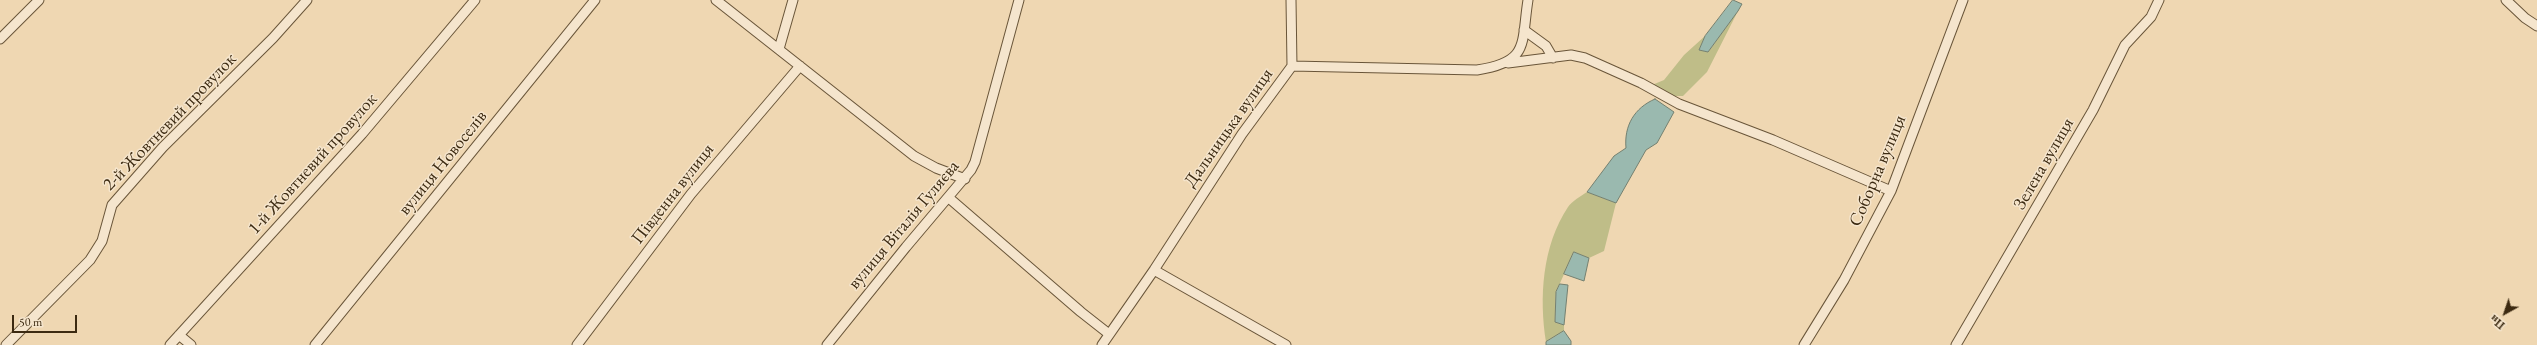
<!DOCTYPE html>
<meta charset="utf-8">
<style>
body{margin:0}
#map{position:relative;width:2537px;height:345px;overflow:hidden;background:#efd7b2;font-family:"EB Garamond",serif}
canvas{display:block}
.north{position:absolute;left:2485px;top:293px;width:40px;height:40px;-webkit-text-stroke:3px #f5e5cd;paint-order:stroke;rotate:220deg;font-size:11px;font-weight:700;line-height:16px;text-align:center;color:#3c2a11}
.north::after{content:'';display:block;margin:auto;width:14px;height:18px;background:#3c2a11;clip-path:polygon(50% 0,100% 100%,50% 72%,0 100%)}
.scale{position:absolute;left:12px;top:315px;width:65px;height:18px;box-sizing:border-box;border:2px solid #3c2a11;border-top:0;padding-left:5px;font-size:12px;line-height:14px;white-space:nowrap;color:#3c2a11;-webkit-text-stroke:3px #f5e5cd;paint-order:stroke}
</style>
<div id="map">
<canvas width="2537" height="345"></canvas>
<div class="north">Пн</div>
<div class="scale">50 m</div>
</div>
<script>
const context = document.querySelector('canvas').getContext('2d');
context.lineJoin = 'round';
function fill(path, color) { context.fillStyle = color; context.fill(path, 'evenodd'); }
function strokePath(path, color, width, dash) { context.strokeStyle = color; context.lineWidth = width; context.lineCap = dash ? 'butt' : 'round'; context.setLineDash(dash || []); context.stroke(path); }
function drawText(font, color, halo, rows, align = 'center') {
  context.font = font + ' "EB Garamond",serif'; context.lineWidth = 3; context.setLineDash([]); context.textBaseline = 'middle'; context.strokeStyle = halo; context.fillStyle = color; for (const [text, x, y, turn = 0] of rows) {
    context.save(); context.translate(x, y); context.rotate((+turn || 0) * Math.PI / 180); context.textAlign = isNaN(turn) ? turn : align; if (halo) context.strokeText(text, 0, 0); context.fillText(text, 0, 0); context.restore();
  }
}
fill(new Path2D(`
 M1738,11L1707,72L1683,96H1673L1652,85L1664,80L1684,55L1705,36L1699,50L1708,52Z
 M1587,192L1616,203L1604,251L1589,258L1574,252L1556,292L1555,322L1564,325V331L1546,342C1539,298 1542,246 1568,207C1572,201 1581,196 1587,192Z`), '#bfbd88');
const water = new Path2D(`
 M1733,0L1742,4L1738,11L1708,52L1699,50L1705,36Z
 M1655,99L1674,112L1657,143L1646,150L1616,203L1587,192L1614,156L1626,148C1624,126 1634,108 1655,99Z
 M1574,252L1589,258L1584,281L1564,274Z
 M1560,284L1568,285L1564,325L1555,322L1556,292Z
 M1564,331L1571,341V345H1546V342Z`);
fill(water, '#9ab9af');
strokePath(water, '#748070', 1);
const minor = new Path2D(`
 M716,0L914,156L936,168L965,179
 M1291,0L1292,66
 M2506,0L2525,18L2537,26
 M1524,30L1546,46L1553,58
 M0,39L39,0
 M779,49L793,0
 M1508,63L1571,55L1585,58L1641,83L1679,104L1773,140L1891,191
 M949,198L1081,312L1109,334
 M1154,270L1286,345
 M179,335L191,345
 M6,345L90,260L102,241L112,205L163,147L273,38L307,0
 M170,345L362,134L475,0
 M315,345L595,0
 M577,345L691,194L800,66
 M827,345L906,247L971,170L975,162L1019,0
 M1102,345L1154,270L1242,134L1292,66L1477,70C1530,62 1521,44 1528,0
 M1804,345L1844,280L1891,191L1963,0
 M1956,345L2093,110L2125,45L2151,17L2159,0`);
strokePath(minor, '#695539', 11);
strokePath(minor, '#f5e5cd', 9);
drawText('18px', '#3c2a11', '#f5e5cd', [
 ["2-й Жовтневий провулок",170,122,-46],
 ["Дальницька вулиця",1229,128,-55],
 ["вулиця Новоселів",443,163,-51],
 ["1-й Жовтневий провулок",313,164,-48],
 ["Зелена вулиця",2044,164,-60],
 ["Соборна вулиця",1878,171,-67],
 ["Південна вулиця",673,194,-52],
 ["вулиця Віталія Гуляєва",904,225,-50]
]);
</script>
